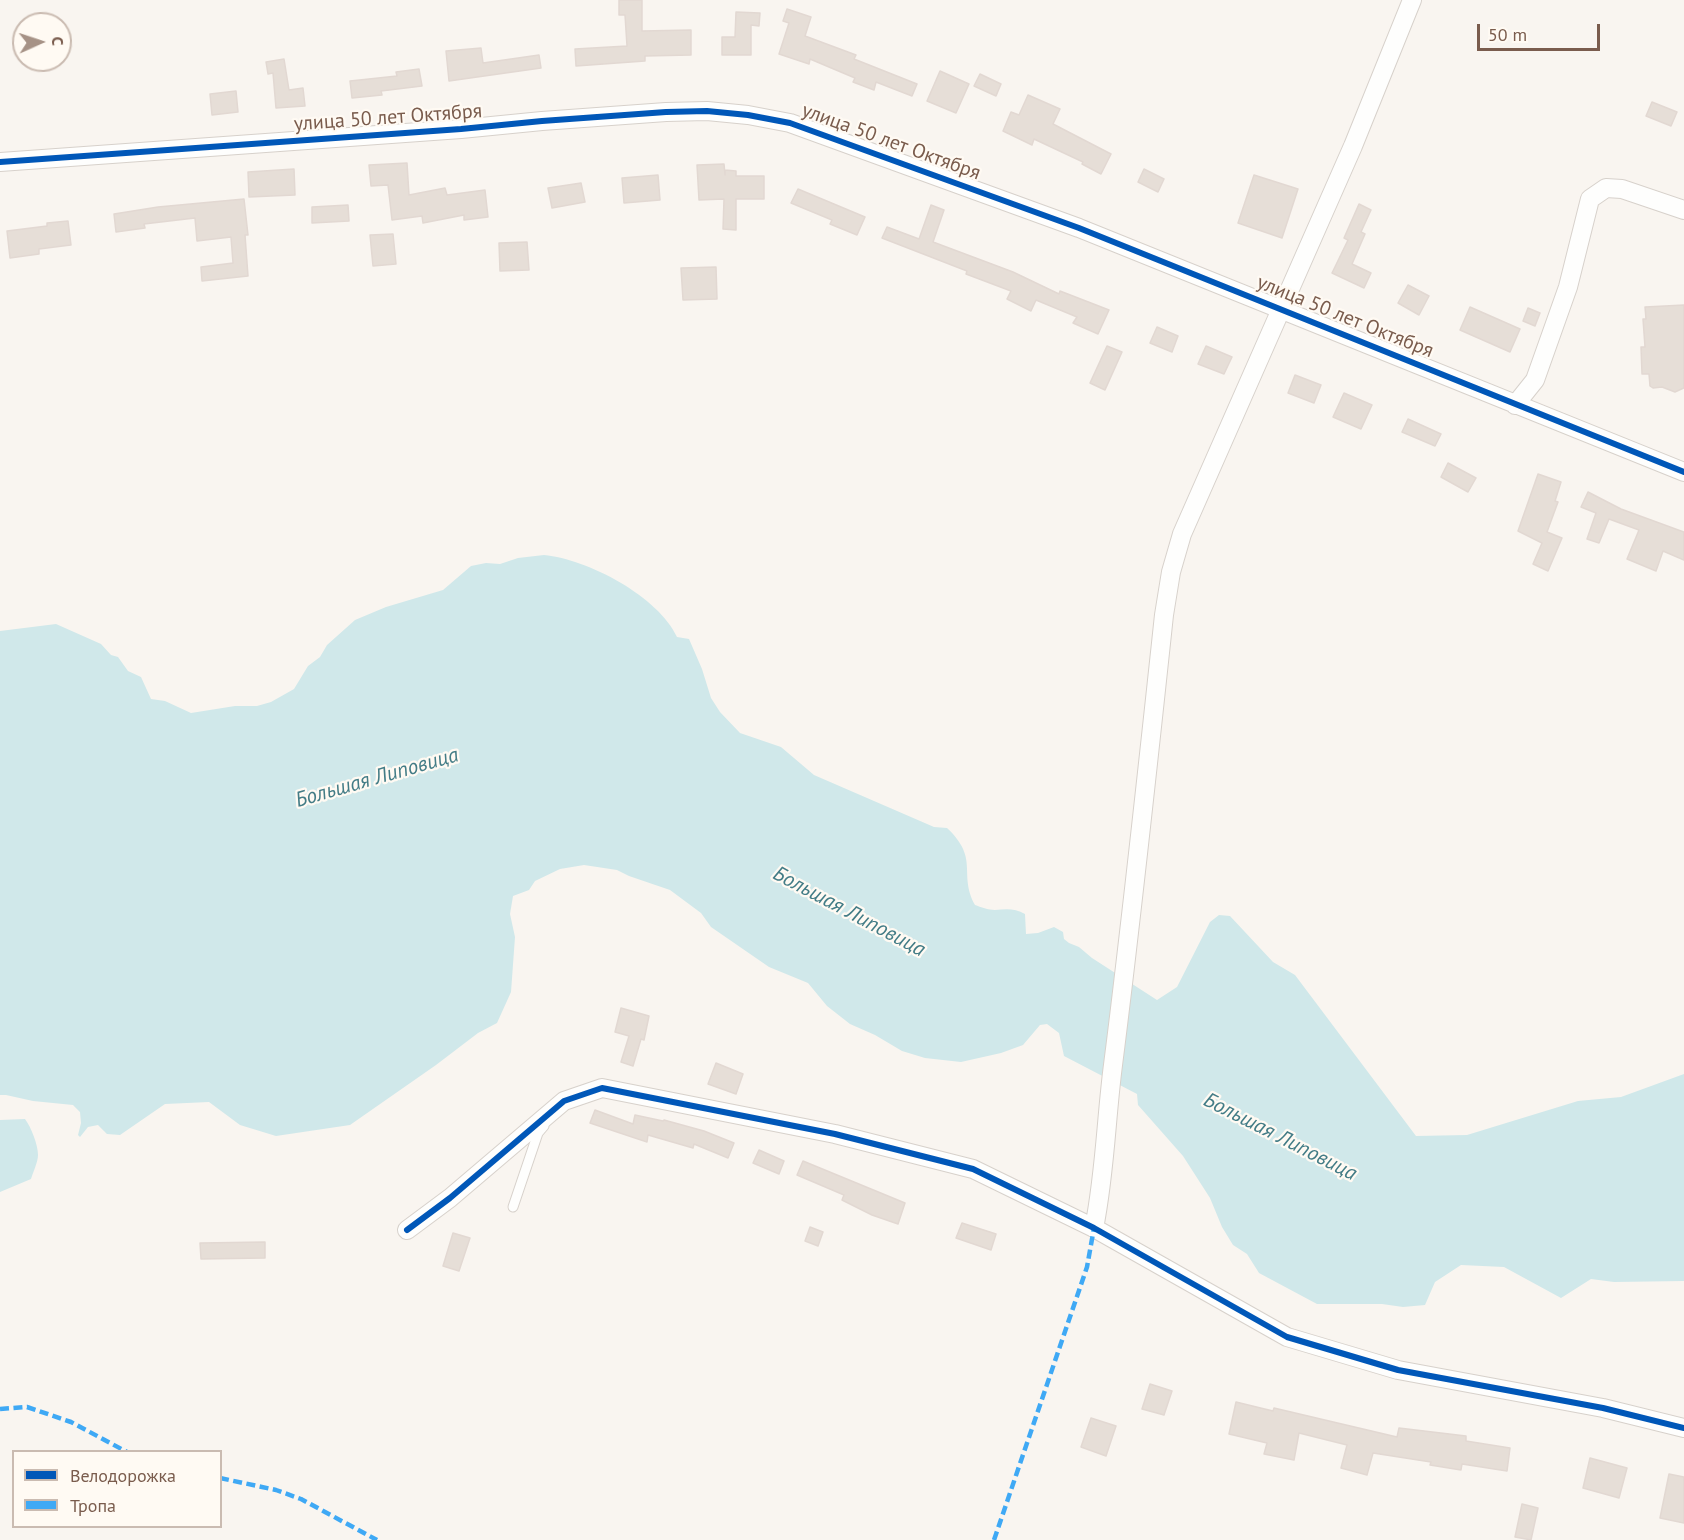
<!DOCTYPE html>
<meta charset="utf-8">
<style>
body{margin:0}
#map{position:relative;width:1684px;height:1540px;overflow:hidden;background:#f9f5f0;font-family:"PT Sans",sans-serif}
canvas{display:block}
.legend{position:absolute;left:12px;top:1450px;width:210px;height:78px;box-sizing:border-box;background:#fffaf3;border:2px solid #cabbb1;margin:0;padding:8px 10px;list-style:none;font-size:18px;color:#7a5c4d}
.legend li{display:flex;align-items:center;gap:12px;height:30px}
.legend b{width:30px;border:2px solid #cabbb1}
.north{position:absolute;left:12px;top:12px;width:60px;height:60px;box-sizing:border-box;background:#fffaf3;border:2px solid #cabbb1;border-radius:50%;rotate:87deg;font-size:16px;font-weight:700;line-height:24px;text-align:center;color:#7a5c4d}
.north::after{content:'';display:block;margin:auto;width:21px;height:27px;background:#a69286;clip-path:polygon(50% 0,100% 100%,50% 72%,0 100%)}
.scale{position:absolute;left:1477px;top:24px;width:123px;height:27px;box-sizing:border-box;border:3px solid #7a5c4d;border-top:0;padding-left:8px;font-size:18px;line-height:21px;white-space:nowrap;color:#7a5c4d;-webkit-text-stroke:4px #fffaf3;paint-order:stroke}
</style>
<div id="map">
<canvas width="1684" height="1540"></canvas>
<ul class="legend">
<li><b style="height:8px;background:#0057b8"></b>Велодорожка</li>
<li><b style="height:8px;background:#3fa9f5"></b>Тропа</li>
</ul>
<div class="north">С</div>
<div class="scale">50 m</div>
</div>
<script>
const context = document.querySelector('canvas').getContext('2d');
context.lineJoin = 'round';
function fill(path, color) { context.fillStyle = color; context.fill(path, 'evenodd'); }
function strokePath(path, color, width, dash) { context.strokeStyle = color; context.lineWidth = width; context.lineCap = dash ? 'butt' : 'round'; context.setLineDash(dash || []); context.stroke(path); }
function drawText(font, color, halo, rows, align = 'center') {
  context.font = font + ' "PT Sans",sans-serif'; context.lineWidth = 4.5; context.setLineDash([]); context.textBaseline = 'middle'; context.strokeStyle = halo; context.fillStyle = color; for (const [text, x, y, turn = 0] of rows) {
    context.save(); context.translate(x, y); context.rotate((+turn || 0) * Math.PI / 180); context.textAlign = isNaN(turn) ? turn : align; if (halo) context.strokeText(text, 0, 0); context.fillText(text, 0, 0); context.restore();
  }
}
fill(new Path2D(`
 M544,555C588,559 659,597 677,637L689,639L702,669L711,698L720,712L740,733L781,747L814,775L934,827L947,828C980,859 958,873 975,905C981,907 988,910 995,910C1006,909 1015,908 1025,914L1026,934L1038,933L1054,927L1063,932L1064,939L1069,943L1079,947L1092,958L1157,1000L1177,987L1210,922L1219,915L1230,916L1273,962L1295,975L1416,1136L1467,1135L1578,1101L1621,1097L1684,1074V1281L1614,1282L1591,1279L1561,1298L1504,1267L1461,1265L1435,1282L1425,1305L1403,1307L1382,1304H1317L1259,1273L1247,1254L1233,1245L1222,1227L1210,1198L1183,1156L1138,1105L1137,1094L1064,1056L1059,1033L1047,1024L1040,1025L1023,1045L1001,1053L961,1062L925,1058L902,1051L875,1035L850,1024L827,1006L808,983L769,967L711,927L701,913L670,890L629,876L617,870L584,865L560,869L535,881L529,890L513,896L510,914L515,937L511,992L497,1023L478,1033L436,1065L350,1125L276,1136L240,1125L209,1102L165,1104L120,1135L107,1134L98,1125L88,1127L80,1137L78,1135L81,1123L80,1112L73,1105L33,1101L6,1095H0V631L56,624L101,644L111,655L118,657L128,671L141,677L151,699L165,701L191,713L235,706H257L271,702L294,689L308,666L320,657L327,645L355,620L386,607L443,590L471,566L486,563L500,564L518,558Z
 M25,1119C31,1127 38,1145 38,1155C38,1162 33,1172 31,1179L0,1192V1120Z`), '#d0e8ea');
const building = new Path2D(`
 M619,0H642V31L691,30V55L645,56V61L576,66L575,49L627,46L625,15H619Z
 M787,9L811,17L805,36L856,55L854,59L917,84L912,96L876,82L874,90L853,82L855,78L810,59L809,64L779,54L789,23L783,21Z
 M736,12L760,13L759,26L751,25V55H722V37H735Z
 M481,48L483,63L539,55L541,68L449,81L446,51Z
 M284,59L289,90L303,88L305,106L276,108L273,73L268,74L266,62Z
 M419,69L422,86L381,91L382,95L352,98L350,81L397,76L396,72Z
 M940,71L969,84L956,113L927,101Z
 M980,74L1001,84L996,96L974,86Z
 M236,91L238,112L212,115L210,94Z
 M1028,95L1060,109L1053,124L1111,154L1101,174L1082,164L1083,162L1034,139L1032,145L1003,131L1011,112L1019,115Z
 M1652,102L1677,112L1671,126L1646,116Z
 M407,163L409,195L445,188L447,195L485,190L488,217L464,220V215L423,223L422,216L392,220L388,185L371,186L369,165Z
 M724,164L725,175V170L736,171V176H764V199H736V230L723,229L724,199L699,200L697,165Z
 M294,169L295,195L249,197L248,172Z
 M1144,169L1164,179L1158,192L1138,182Z
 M658,175L660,200L624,203L622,178Z
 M1254,175L1298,189L1282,238L1238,223Z
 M581,183L585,202L552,208L548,188Z
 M798,189L865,217L857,235L830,224L832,220L791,203Z
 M244,199L248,235H245L248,276L202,281L201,267L233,263L231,237L197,241L195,218L144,224L145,228L116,232L114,214L158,207Z
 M1359,204L1371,210L1361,232L1365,234L1352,264L1371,273L1364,288L1332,273L1348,240L1344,238Z
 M348,205L349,221L312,223V207Z
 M931,205L944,210L933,242L1013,272L1059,294L1060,291L1109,310L1098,334L1073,323L1077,317L1036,300L1031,311L1007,299L1011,291L966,274L967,271L882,238L887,227L919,239Z
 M68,221L71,245L39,249V254L10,258L7,231L47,226V223Z
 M393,234L396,264L373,266L370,235Z
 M527,242L529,270L500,271L499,243Z
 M716,267L717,299L683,300L681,268Z
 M1408,285L1429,296L1419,315L1398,303Z
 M1684,305V388L1675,392L1662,387L1653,388L1650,386L1649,374H1642L1641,347H1645L1643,319H1646L1645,307Z
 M1470,307L1520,329L1510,352L1460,330Z
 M1528,308L1540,313L1535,326L1523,321Z
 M1157,327L1178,336L1172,352L1150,343Z
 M1107,346L1122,352L1105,390L1090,383Z
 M1206,346L1232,357L1224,374L1198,364Z
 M1295,375L1321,385L1314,403L1288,393Z
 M1344,393L1372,405L1361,429L1333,417Z
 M1408,419L1441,434L1435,446L1402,432Z
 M1448,463L1476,478L1468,492L1441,477Z
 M1538,474L1561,482L1555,501L1558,502L1547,532L1562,538L1548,571L1533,564L1542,543L1518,531Z
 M1588,492L1621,509L1684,532V560L1663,551L1656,571L1627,559L1639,530L1609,519L1599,543L1587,539L1596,513L1581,507Z
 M621,1008L649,1016L644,1040L641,1039L633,1066L621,1062L629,1036L615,1032Z
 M716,1063L743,1074L736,1094L708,1084Z
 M595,1110L633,1124L635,1115L663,1121L664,1120L704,1131L734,1143L728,1158L694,1144L693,1148L648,1135L647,1142L590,1123Z
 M759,1150L784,1161L779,1174L753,1163Z
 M803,1161L905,1203L898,1224L872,1215L842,1200L844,1195L797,1175Z
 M962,1223L996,1234L991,1250L956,1238Z
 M810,1227L823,1232L818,1246L805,1241Z
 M453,1233L470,1238L459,1271L443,1266Z
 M265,1242V1258L201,1259L200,1243Z
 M1150,1384L1172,1391L1164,1415L1142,1409Z
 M1236,1402L1273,1411L1274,1408L1397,1437L1399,1428L1466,1436V1441L1510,1448L1507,1471L1462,1464L1461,1470L1430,1465L1431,1462L1373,1453L1367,1475L1341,1468L1347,1445L1299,1433L1294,1460L1264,1454L1267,1443L1229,1434Z
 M1091,1418L1116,1426L1106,1456L1081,1447Z
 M1590,1458L1627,1468L1619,1498L1583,1488Z
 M1669,1474L1684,1477V1523L1660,1518Z
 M1522,1504L1538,1508L1531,1540L1515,1537Z`);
fill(building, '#e6ded7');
strokePath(building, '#e2d8d2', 1.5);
const lane = new Path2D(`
 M513,1207L538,1133L544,1126`);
const street = new Path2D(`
 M0,162L461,129L542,121L666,112L707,111L748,115L790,123L1079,228L1684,472
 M1515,405L1535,380L1568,287L1590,199L1606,188L1622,189L1684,210
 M1094,1228C1105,1174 1106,1119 1113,1065C1132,916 1148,765 1164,615L1171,572L1182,534L1353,146L1412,0
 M407,1230L450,1198L564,1101L602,1088L835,1134L973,1169L1094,1228L1287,1337L1398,1370L1603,1408L1684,1428`);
strokePath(lane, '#d7d1cb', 11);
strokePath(street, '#d7d1cb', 20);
strokePath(lane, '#fefefd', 9);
strokePath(street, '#fefefd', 18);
strokePath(new Path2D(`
 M0,1409L27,1407L71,1422L127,1452
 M220,1478L276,1490L301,1499L377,1540
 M994,1540L1087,1267L1094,1228`), '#3fa9f5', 4.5, [9, 4.5]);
strokePath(new Path2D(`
 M0,162L461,129L542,121L666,112L707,111L748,115L790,123L1079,228L1684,472
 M407,1230L450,1198L564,1101L602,1088L835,1134L973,1169L1094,1228L1287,1337L1398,1370L1603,1408L1684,1428`), '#0057b8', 6);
drawText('20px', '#7a5c4d', '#fffaf3', [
 ["улица 50 лет Октября",388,118,-4],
 ["улица 50 лет Октября",891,142,20],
 ["улица 50 лет Октября",1345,317,22]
]);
drawText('italic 21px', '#437c86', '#fffaf3', [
 ["Большая Липовица",377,778,-16],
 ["Большая Липовица",849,912,28],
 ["Большая Липовица",1280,1137,27]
]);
</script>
